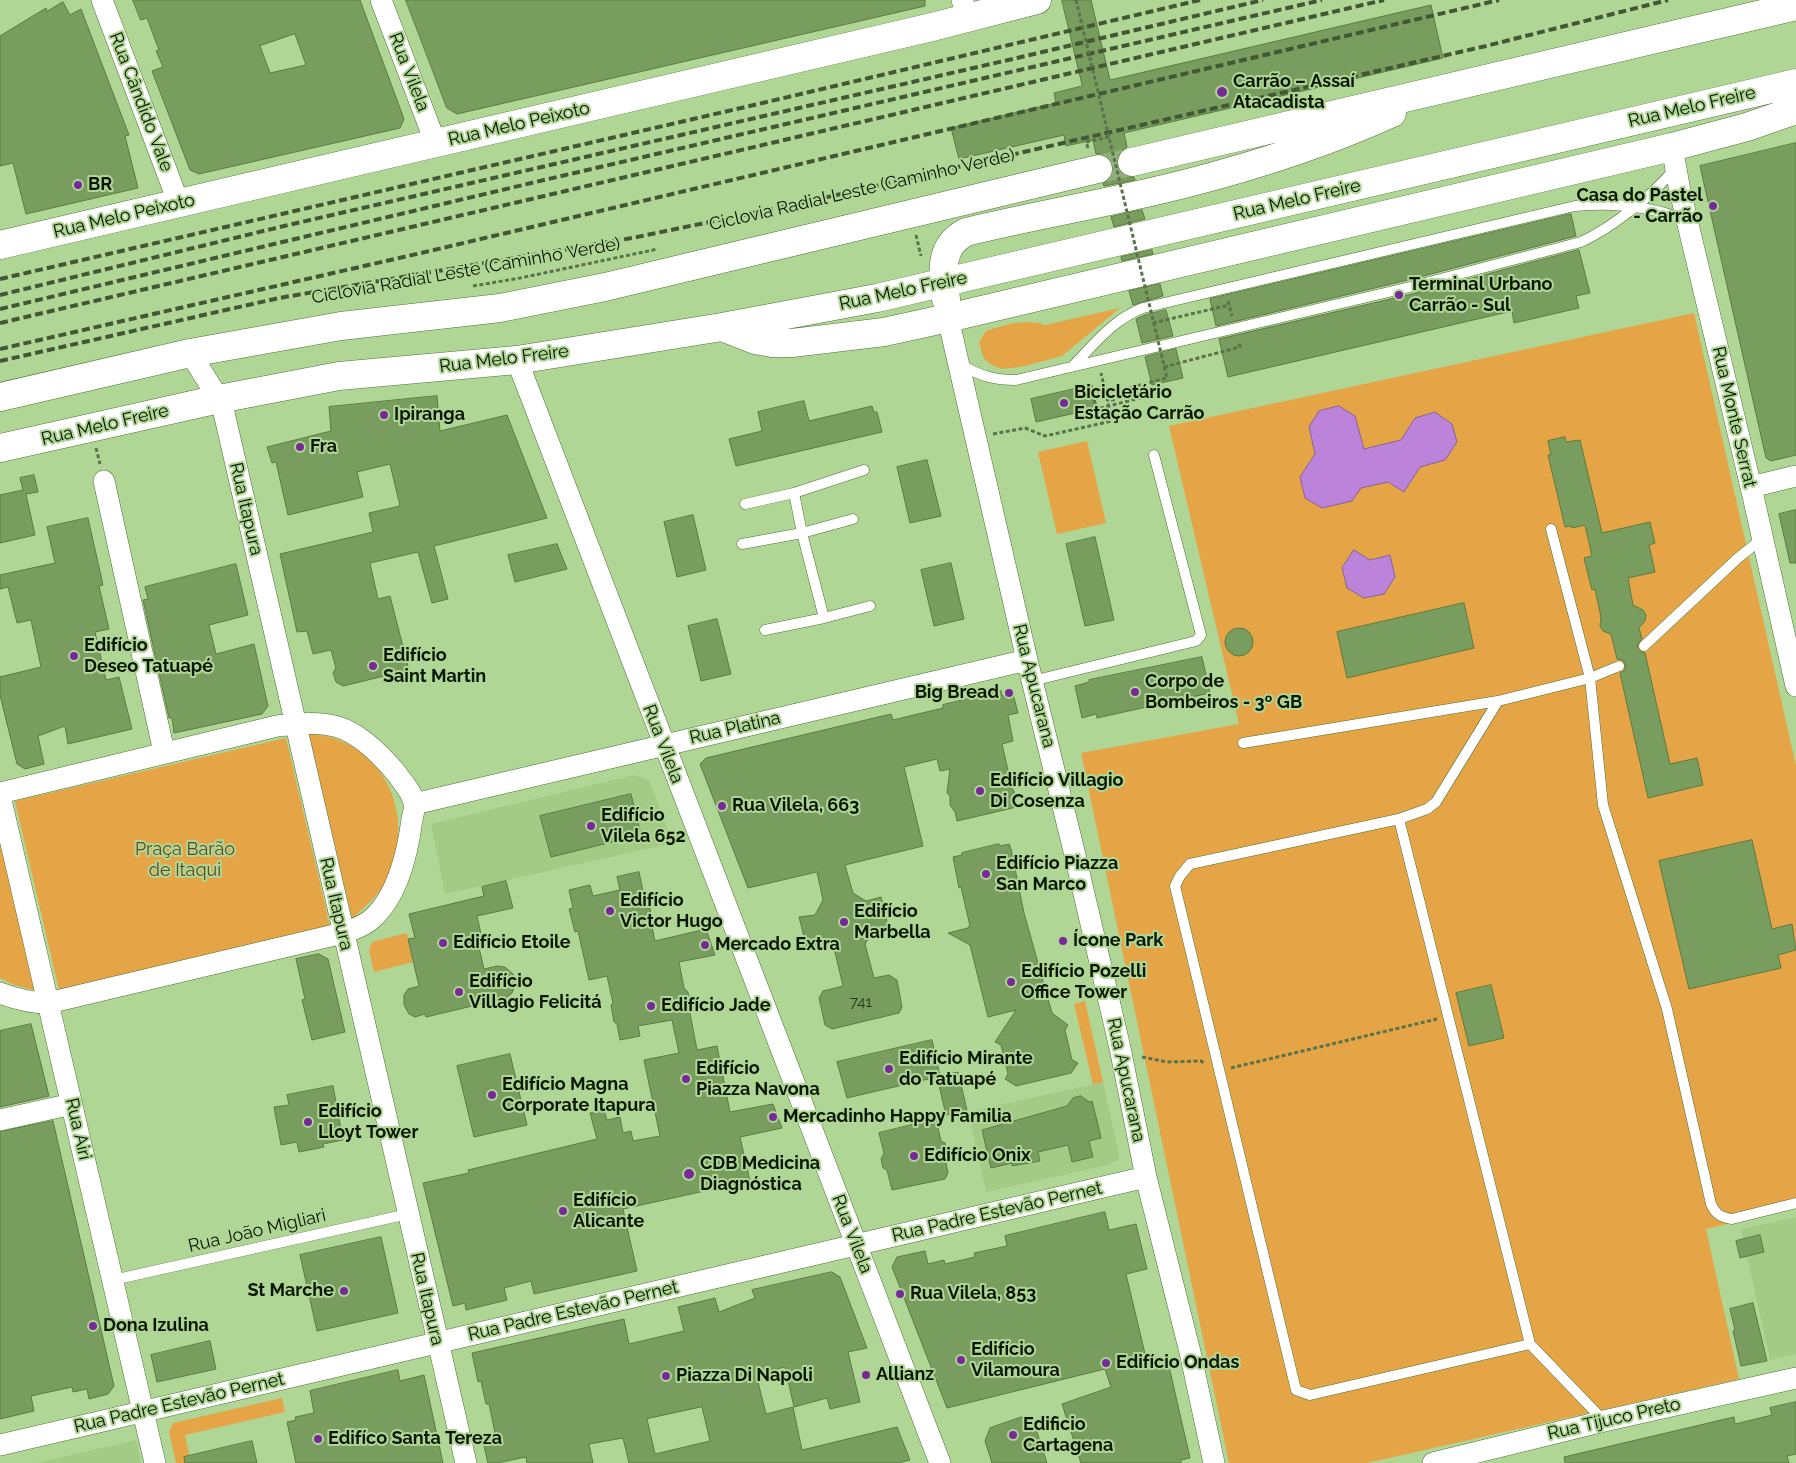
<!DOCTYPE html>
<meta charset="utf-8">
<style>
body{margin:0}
canvas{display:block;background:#b0d696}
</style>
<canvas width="1796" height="1463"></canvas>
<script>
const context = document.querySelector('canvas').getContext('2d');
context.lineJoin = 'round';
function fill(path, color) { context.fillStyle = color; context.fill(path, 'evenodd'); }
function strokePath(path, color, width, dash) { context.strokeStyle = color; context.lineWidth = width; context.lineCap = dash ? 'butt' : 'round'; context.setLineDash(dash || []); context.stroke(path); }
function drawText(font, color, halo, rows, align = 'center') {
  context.font = font + ' Raleway,sans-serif'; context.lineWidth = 4; context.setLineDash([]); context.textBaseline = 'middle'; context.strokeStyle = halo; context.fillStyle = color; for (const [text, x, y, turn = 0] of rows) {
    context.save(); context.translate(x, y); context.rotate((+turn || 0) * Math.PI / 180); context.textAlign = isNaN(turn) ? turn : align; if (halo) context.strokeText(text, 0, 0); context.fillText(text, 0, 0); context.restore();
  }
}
fill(new Path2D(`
 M634,775L649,780L673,843L445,894L431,824Z
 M1103,1082L1119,1155L1118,1160L1108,1165L986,1192L968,1112Z
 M1796,1217V1354L1770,1360L1741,1229Z
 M136,1440L141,1463H37Z`), '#a3cb85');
fill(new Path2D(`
 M1120,308L1062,356L1021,367L1001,369L990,364L983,357L979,342L986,331C1005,325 1025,318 1045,325Z
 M1694,313L1796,766V1208L1706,1229L1739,1379L1367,1463H1229L1081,753L1239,724L1169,426Z
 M1087,441L1106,523L1057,534L1038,452Z
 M308,733C384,739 419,816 386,881C378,896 364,908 352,918Z
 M286,738L330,926L59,990L15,801Z
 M0,839L34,990L14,985L0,978Z
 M407,933L413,962L374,972L369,950L372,942Z
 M1085,1001L1103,1082L1093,1084L1074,1004Z
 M282,1398L285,1412L185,1435L191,1463H176L169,1432L173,1423Z`), '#e5a445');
const water = new Path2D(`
 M1339,406L1355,416L1364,449L1401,440L1415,418L1435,412L1452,424L1457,442L1445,460L1420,467L1404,492L1388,482L1361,488L1352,501L1322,508L1305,498L1300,477L1315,454L1309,427L1319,411Z
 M1354,550L1370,560L1390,555L1395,577L1384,594L1364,598L1347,588L1342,568Z`);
fill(water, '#bb83da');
strokePath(water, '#866399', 1);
const building = new Path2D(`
 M133,0H360L404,119L400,128L199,174L190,170L152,71L163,67L156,51L159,50L147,18L141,20ZM295,34L306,65L270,73L260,46Z
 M406,0H925V6L457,114L447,108Z
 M1062,0H1091L1110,80L1431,5L1443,58L1124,133L1127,147L1121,151L1117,157V166L1121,173L1127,177H1134L1135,180L1104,186L1103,183L1109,180L1113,174V165L1109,158L1103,154H1096L1093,140L1066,146L1064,135L959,159L951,128L1056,103L1054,93L1082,86Z
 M63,2L70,15L81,9L129,135L125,136L138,188L26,214L13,163L0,166V36L46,8L47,11Z
 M1796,143V455L1771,461L1766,458L1700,166Z
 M1142,210L1145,219L1114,227L1111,217Z
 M1571,214L1576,236L1408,280L1216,326L1210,299Z
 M1152,250L1153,254L1122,261L1121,257Z
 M1579,250L1590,293L1576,296L1579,308L1514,323L1512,311L1228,377L1219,339L1412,294Z
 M1160,284L1163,296L1133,305L1129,291Z
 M1166,310L1173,336L1142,343L1136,319L1145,315Z
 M1176,349L1183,378L1152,385L1145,357Z
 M1092,385L1097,408L1036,422L1031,399Z
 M437,396L440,431L507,415L547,518L434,546L448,599L432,603L418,552L370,563L378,599L390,596L409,670L343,686L336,682L333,673L336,668L331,650L313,654L307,631L297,632L280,554L373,532L369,513L400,506L390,464L357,472L363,497L288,515L276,462L272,463L267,447L331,431L329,407Z
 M804,401L809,421L872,406L874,412H877L882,432L736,466L729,439L762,431L758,412Z
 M1565,437L1566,442L1580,440L1602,533L1650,522L1655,543L1649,545L1655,572L1628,578L1633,605L1643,610L1646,615L1645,621L1639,628L1642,639L1638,644L1637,647L1639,651L1645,653L1670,764L1697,758L1703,785L1648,798L1620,673L1625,670V664L1623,660L1617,659L1611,634L1603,631L1600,626L1601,617L1595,589L1592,590L1584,558L1592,556L1585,525L1572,528L1571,526L1565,527L1548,455H1551L1548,441Z
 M927,460L941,516L910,523L897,467Z
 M34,475L38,492L26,494L35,535L0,543V495L23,490L20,478Z
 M1796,510V563H1790L1779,514Z
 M693,515L706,570L677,577L664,522Z
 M88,518L103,585L99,586L109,629L95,632L106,680L119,677L132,729L68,744L65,726L38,736L44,764L25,769L17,764L0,695V677L41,667L31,620L17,623L8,587L0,589V575L55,563L47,527Z
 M1095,537L1114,620L1085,626L1066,544Z
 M557,544L567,569L515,582L508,555Z
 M951,563L964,619L934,626L921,570Z
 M236,564L248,615L209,625L216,654L254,644L268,706L262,714L174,733L172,718H169L143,600L148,599L145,587Z
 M1464,603L1474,648L1347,678L1337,632Z
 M717,619L731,674L701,681L688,626Z
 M1225 642a14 14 0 1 1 28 0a14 14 0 1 1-28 0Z
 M1202,657L1210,693L1097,718L1096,714L1082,718L1075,686L1089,682V680Z
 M1001,691L1002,696L1013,694L1018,713L1008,715L1013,741L1002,744L1009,775L1010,786L1014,791L1017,807L957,821L955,812L950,805V796L947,793L950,769L940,771L937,759L904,767L923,846L845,865L853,893L866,901L881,897L888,926L874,930L865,944L874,978L889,975L897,980L902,1007L899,1013L832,1029L825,1025L819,998L823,991L843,986L835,952L823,944L807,948L799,917L815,915L823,900L817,872L748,888L700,764L706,758L891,714L893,720L943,708V705Z
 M631,794L641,835L551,857L540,816Z
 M1752,840L1772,929L1792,924L1796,950L1778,955L1781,968L1689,989L1659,861Z
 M999,844L1000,846L1009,844L1011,849L1024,913L1052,1013L1068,1025L1065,1030L1072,1060L1078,1063L1071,1073L1016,1086L1005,1079L1008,1074L1001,1045L995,1042L1016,1010L988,1017L970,945L948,933L968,928V927L970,926L961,887L959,888L953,857L962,855V853Z
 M639,872L643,891L646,890L651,913H649L655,941L706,929L715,955L679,962L684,988L688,992L690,1007L689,1008L697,1050L717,1046L730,1112L773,1104L782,1128L740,1137L750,1181L623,1209L637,1271L534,1294L531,1281L504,1288L507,1300L466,1310L465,1303L453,1306L423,1183L469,1173L468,1170L597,1139L590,1113L604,1110L607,1120L620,1117L623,1133L631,1131L633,1141L660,1136L644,1060L679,1053L672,1020L638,1026L640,1036L620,1040L617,1024L614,1022L611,1005L613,1003L607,976L589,980L578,931L575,932L569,909L573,908L569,890L590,885L593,896L620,890L617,877Z
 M506,881L513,908L477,916L481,934L476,935L484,969L497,966L505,967L513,974L516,982L512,993L506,998L426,1017L425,1014L415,1017L409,1014L404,1005V995L408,989L419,986L408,939L415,938L409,914L484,896L482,887Z
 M319,954L328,959L345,1032L312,1040L302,1000L305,999L296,959Z
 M1491,985L1504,1038L1469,1046L1456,993Z
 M31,1024L49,1096L0,1107V1031Z
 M932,1040L940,1076L958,1072L967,1110L946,1115L937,1077L847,1098L837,1062Z
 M510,1054L527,1125L474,1137L457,1066Z
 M333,1086L343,1140L323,1144L324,1147L299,1152L297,1142L281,1145L274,1107L289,1105L287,1095Z
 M1081,1096L1089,1102L1092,1101L1099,1129L1101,1138L1089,1141L1093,1157L1072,1162L1068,1145L1038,1152L1040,1161L1012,1166V1163L991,1168L982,1130L1067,1106L1073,1098Z
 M936,1119L941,1141L945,1143L948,1153L945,1158L948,1173L945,1179L892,1190L887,1170L883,1168L881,1159L884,1153L879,1133Z
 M53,1121L114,1386L108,1394L89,1399L87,1389L73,1392L72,1387L31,1396L34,1411L0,1419V1132Z
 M1105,1212L1109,1230L1136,1224L1147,1269L1126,1274L1146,1358L1158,1364L1168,1362L1190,1458L1181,1460V1463H1081L1062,1404L1111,1387L1105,1369L947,1408L892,1267L897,1257L925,1251L928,1264L944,1260L945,1264L975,1257L974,1253L1007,1246L1005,1236Z
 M1760,1235L1764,1252L1740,1258L1736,1241Z
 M381,1237L398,1313L317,1331L300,1255Z
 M832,1272L840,1277L867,1348L848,1352L860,1402L830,1409L827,1398L794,1407L785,1367L756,1374L766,1414L793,1407L802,1450L897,1427L910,1460L898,1463H629L623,1438L589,1444L593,1463H527L526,1457L497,1463H488L482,1437L495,1433L489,1404H486L481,1381L478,1382L472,1353L624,1319L629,1344L684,1331L678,1307L715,1298L719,1312L755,1298L752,1290ZM702,1407L710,1441L655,1454L647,1419Z
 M1753,1303L1767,1361L1741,1366L1733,1331L1735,1330L1730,1309Z
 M210,1341L216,1369L157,1382L151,1355Z
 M398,1370L400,1381L424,1375L443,1463H296L287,1422L296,1420L295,1417L314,1413L310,1391Z
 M1796,1402V1454L1787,1456L1789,1463H1565L1564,1457L1734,1417L1735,1424L1772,1415L1770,1408Z
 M1022,1417L1034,1423L1047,1463H992L985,1441L990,1428Z
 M252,1441L257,1463H185L184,1457Z`);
fill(building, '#799c5f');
strokePath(building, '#5a7c40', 1);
strokePath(new Path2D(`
 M1098,169L1132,162`), '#8fb078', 28, [28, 14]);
const service = new Path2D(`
 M961,365C981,376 994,380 1016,380L1410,287L1581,242C1611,228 1654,195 1675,168
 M1074,365C1095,343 1114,319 1143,308L1575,206C1614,202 1649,206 1686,220
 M745,504L794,493
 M742,544L802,533L853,519
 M824,618L870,606
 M765,630L824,618L802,533L794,493L864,470
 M1644,646L1738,558L1763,538
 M1619,666L1590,678L1603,805L1667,1009L1711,1204C1716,1215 1721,1217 1732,1219L1796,1203
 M1032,681L1196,641L1201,635L1154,455
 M1498,701L1436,802L1427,809L1399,819L1190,864L1180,876L1175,886L1296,1390L1310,1395L1530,1344
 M1243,743L1498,701L1590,678L1551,529
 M1399,819L1530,1344L1604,1421
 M113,1280L408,1214`);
const minor = new Path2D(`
 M102,0L179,204
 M381,0L436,144
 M962,0L969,18
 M1672,147L1680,191L1751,487L1796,686
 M948,318L1027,660L1074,851L1120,1048L1146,1177L1190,1352L1214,1463
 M190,353L222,404L466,1463
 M517,360L940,1463
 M104,481L164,752
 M1751,487L1796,476
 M0,793L277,726C296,724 318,721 338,727C361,734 382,756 397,774C403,783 413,793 414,804C415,808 413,815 412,819C408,851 398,894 374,917C365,926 354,929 343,933L48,1003C31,1003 16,999 0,993
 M0,796L155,1463
 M414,804L1027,660
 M0,1120L72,1104
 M0,1445L1146,1177
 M1433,1463L1604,1421L1796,1378`);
const secondary = new Path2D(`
 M0,245L932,27L1037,0`);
const trunk = new Path2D(`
 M1132,162L1796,6
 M946,299C943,272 938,247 966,232C1040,214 1115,202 1188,183C1258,165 1326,143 1392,113
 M722,327L755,340L772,343H792L884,332L948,318L1672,147L1747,127L1796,110
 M0,397L190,353L341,326L500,308L605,287L1098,169
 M0,448L219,399L339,376L517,360L722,327L877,298L1796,83`);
strokePath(service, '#4f7135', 11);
strokePath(minor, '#4f7135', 22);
strokePath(secondary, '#4f7135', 29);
strokePath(trunk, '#4f7135', 29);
strokePath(new Path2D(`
 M1088,148L1086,142L1109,137
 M916,235L921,256
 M473,286L520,278L658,249
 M1228,301L1232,316
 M1153,323L1229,305
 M1164,367L1240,347L1239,342
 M993,434L1025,428L1045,436L1112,421L1101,373
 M96,448L100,464
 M1142,1057L1167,1062L1201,1061L1204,1063
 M1231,1068L1437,1019`), '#5a734a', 3, [4, 2.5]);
strokePath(service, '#fff', 10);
strokePath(minor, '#fff', 21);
strokePath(secondary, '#fff', 28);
strokePath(trunk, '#fff', 28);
strokePath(new Path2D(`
 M0,279L754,105L1200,0
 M0,295L284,226L1017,58L1263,0
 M0,309L544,180L1322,0
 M0,323L1384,0
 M0,349L421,253L1499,0
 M0,361L279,298L632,238L797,204L1486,46L1668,0`), '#425734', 4, [8, 4]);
strokePath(new Path2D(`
 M1076,0L1167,378L1093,397L1097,409L1159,393L1158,388L1108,401`), '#5a734a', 3, [4, 2.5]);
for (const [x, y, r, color] of [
 [1222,92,6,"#77299a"],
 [78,185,5,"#77299a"],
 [1713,206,5,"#77299a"],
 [1399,295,5,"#77299a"],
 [1064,403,5,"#77299a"],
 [384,415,5,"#77299a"],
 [300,447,5,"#77299a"],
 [74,656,5,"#77299a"],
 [373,666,5,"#77299a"],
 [1135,692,5,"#77299a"],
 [1009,693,5,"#77299a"],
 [980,791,5,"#77299a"],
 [722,806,5,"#77299a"],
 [591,826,5,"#77299a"],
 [986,874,5,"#77299a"],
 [610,911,5,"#77299a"],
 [844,922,5,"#77299a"],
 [1063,941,5,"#77299a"],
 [443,943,5,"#77299a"],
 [705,945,5,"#77299a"],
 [1011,982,5,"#77299a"],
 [459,992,5,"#77299a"],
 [651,1006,5,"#77299a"],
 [889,1069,5,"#77299a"],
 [686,1079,5,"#77299a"],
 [492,1095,5,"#77299a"],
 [773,1117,5,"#77299a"],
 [308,1122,5,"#77299a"],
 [914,1156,5,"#77299a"],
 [689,1174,6,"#77299a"],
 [563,1211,5,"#77299a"],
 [344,1291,5,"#77299a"],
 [900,1294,5,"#77299a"],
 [93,1326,5,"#77299a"],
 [961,1360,5,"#77299a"],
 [1106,1363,5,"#77299a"],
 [866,1375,5,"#77299a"],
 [666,1376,5,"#77299a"],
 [1013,1435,5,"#77299a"],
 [318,1439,5,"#77299a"]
]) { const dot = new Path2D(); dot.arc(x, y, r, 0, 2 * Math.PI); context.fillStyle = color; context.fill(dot); strokePath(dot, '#b0d696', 2); }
drawText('15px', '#263819', null, [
 ["741",861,1002]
]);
drawText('18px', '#0a1702', '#b0d696', [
 ["Rua Vilela",409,72,69],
 ["Rua Cândido Vale",141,102,69],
 ["Rua Melo Freire",1692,107,-13],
 ["Rua Melo Peixoto",519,124,-13],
 ["Ciclovia Radial Leste (Caminho Verde)",862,190,-13],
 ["Rua Melo Freire",1297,200,-13],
 ["Rua Melo Peixoto",124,216,-13],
 ["Ciclovia Radial Leste (Caminho Verde)",466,271,-10],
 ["Rua Melo Freire",903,291,-12],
 ["Rua Melo Freire",504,359,-7],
 ["Rua Monte Serrat",1734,417,77],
 ["Rua Melo Freire",105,425,-13],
 ["Rua Itapura",246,509,77],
 ["Rua Apucarana",1034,686,76],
 ["Rua Platina",735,728,-13],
 ["Rua Vilela",663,744,69],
 ["Rua Itapura",336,904,77],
 ["Rua Apucarana",1126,1080,78],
 ["Rua Airi",78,1129,77],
 ["Rua Padre Estevão Pernet",997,1212,-13],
 ["Rua João Migliari",257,1231,-13],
 ["Rua Vilela",852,1234,69],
 ["Rua Itapura",427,1299,77],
 ["Rua Padre Estevão Pernet",573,1311,-13],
 ["Rua Padre Estevão Pernet",179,1403,-13],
 ["Rua Tijuco Preto",1614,1419,-13]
]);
drawText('bold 18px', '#0a1702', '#b0d696', [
 ["Carrão – Assaí",1233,82],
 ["Atacadista",1233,103],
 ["BR",88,185],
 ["Casa do Pastel",1703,196,"right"],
 ["- Carrão",1703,217,"right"],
 ["Terminal Urbano",1409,285],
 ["Carrão - Sul",1409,306],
 ["Bicicletário",1074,393],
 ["Estação Carrão",1074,414],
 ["Ipiranga",394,415],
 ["Fra",310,447],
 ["Edifício",84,646],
 ["Deseo Tatuapé",84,667],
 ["Edifício",383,656],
 ["Saint Martin",383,677],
 ["Corpo de",1145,682],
 ["Bombeiros - 3º GB",1145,703],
 ["Big Bread",999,693,"right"],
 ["Edifício Villagio",990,781],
 ["Di Cosenza",990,802],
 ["Rua Vilela, 663",732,806],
 ["Edifício",601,816],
 ["Vilela 652",601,837],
 ["Edifício Piazza",996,864],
 ["San Marco",996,885],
 ["Edifício",620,901],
 ["Victor Hugo",620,922],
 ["Edifício",854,912],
 ["Marbella",854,933],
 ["Ícone Park",1073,941],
 ["Edifício Etoile",453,943],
 ["Mercado Extra",715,945],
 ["Edifício Pozelli",1021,972],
 ["Office Tower",1021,993],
 ["Edifício",469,982],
 ["Villagio Felicitá",469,1003],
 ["Edifício Jade",661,1006],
 ["Edifício Mirante",899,1059],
 ["do Tatuapé",899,1080],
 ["Edifício",696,1069],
 ["Piazza Navona",696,1090],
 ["Edifício Magna",502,1085],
 ["Corporate Itapura",502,1106],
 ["Edifício",318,1112],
 ["Lloyt Tower",318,1133],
 ["Mercadinho Happy Familia",783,1117],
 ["Edifício Onix",924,1156],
 ["CDB Medicina",700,1164],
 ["Diagnóstica",700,1185],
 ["Edifício",573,1201],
 ["Alicante",573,1222],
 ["St Marche",334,1291,"right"],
 ["Rua Vilela, 853",910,1294],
 ["Dona Izulina",103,1326],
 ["Edifício",971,1350],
 ["Vilamoura",971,1371],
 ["Edifício Ondas",1116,1363],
 ["Allianz",876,1375],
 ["Piazza Di Napoli",676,1376],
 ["Edificio",1023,1425],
 ["Cartagena",1023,1446],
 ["Edifíco Santa Tereza",328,1439]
], 'left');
drawText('18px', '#634720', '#b0d696', [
 ["Praça Barão",185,850],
 ["de Itaqui",185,871]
]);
</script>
